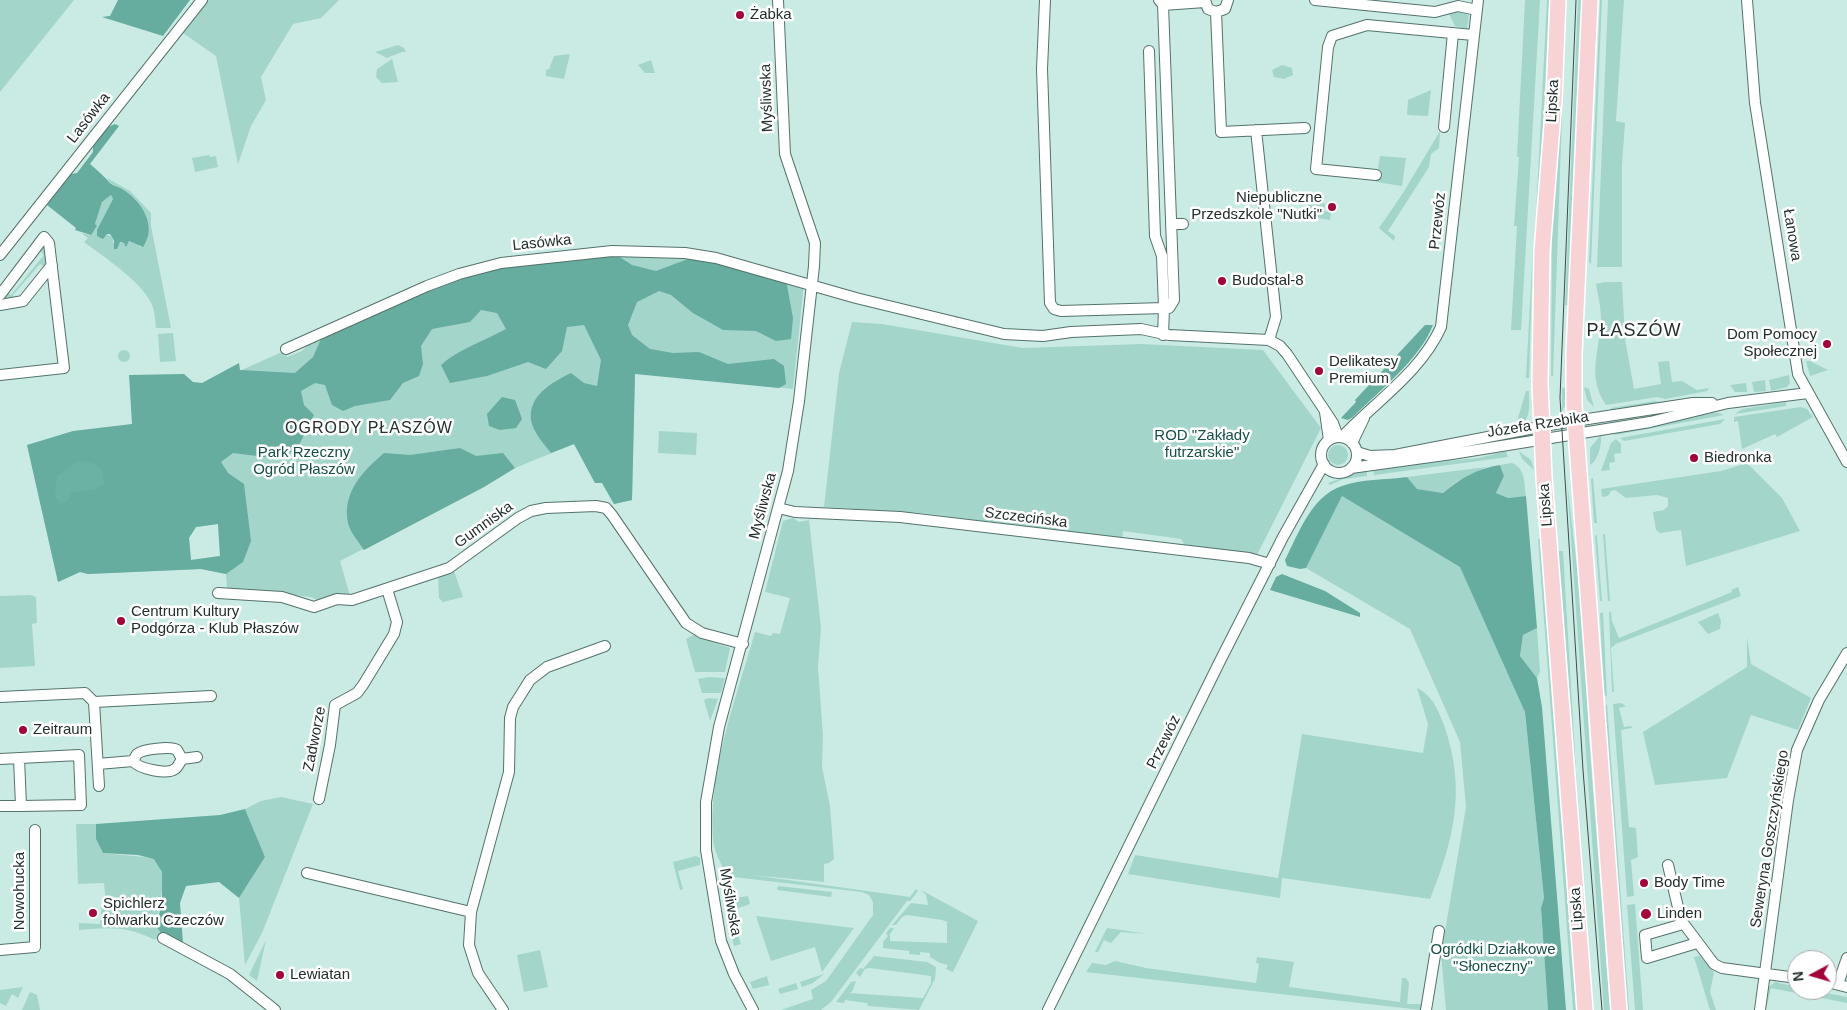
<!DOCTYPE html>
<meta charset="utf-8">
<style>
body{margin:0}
#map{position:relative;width:1847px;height:1010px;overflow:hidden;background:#caebe4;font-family:Arial,sans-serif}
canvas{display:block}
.north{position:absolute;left:1787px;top:950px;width:50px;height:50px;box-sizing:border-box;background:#fff;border:1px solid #a7acab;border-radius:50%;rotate:264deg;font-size:14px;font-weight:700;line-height:20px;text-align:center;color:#222f2c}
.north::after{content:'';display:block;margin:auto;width:18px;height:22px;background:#a2043a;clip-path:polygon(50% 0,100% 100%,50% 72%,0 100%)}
</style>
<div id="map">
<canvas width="1847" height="1010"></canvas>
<div class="north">N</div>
</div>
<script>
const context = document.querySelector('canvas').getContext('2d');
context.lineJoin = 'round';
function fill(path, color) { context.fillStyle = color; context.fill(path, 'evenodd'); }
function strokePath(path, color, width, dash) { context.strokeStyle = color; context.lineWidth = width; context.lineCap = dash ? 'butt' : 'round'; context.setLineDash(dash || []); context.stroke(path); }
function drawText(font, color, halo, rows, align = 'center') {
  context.font = font + ' Arial,sans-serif'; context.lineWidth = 5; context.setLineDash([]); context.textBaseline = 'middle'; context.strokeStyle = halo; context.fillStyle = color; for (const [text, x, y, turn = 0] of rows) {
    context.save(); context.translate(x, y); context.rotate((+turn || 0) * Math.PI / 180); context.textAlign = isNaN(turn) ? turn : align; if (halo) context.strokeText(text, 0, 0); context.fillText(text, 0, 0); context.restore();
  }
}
fill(new Path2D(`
 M0,0H74L0,92Z
 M206,0H339L321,18L293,24L261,77L266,100L251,126L238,164L216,56L183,33Z
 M1525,0H1540L1521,330H1511L1517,226H1514L1519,157H1517Z
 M1547,0H1549L1543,131L1536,213Z
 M1566,0L1553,376H1551L1552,229L1561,116Z
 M1578,0H1583L1570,306L1565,305Z
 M1600,0H1602L1591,264L1589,262Z
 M1608,0H1624L1616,121L1625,123L1622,165V267H1597Z
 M1460,12L1469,15L1467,29L1455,26L1449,14Z
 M398,45L404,48L406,52H402L387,58L375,52Z
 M570,54L564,79L546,76V70L549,69L554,56Z
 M392,59L398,82L382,83L376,77L377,69Z
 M651,60L655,73H645L638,65Z
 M1282,65L1292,68L1293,75L1284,79L1274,77L1272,70Z
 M1431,90L1428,116L1407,115L1408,100Z
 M1440,131L1439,148L1431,154L1429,167L1388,231L1395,236L1394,241L1379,228L1403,193Z
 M209,155L210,157L216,156L218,167L195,172L192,158Z
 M1380,156L1406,158L1402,186L1376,182Z
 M107,178L130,191L151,213V226L171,328H156C155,319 155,309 150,301C139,280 104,257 84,242L88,238L81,233L90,235L97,227L95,224L102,202L111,195L113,199L100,226L106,234L113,237V243H127L131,241L141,247C146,244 147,240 148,234C153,217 137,198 123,189C116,185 111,186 107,178Z
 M1307,199L1325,204L1324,211L1331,212L1330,220L1305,216Z
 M1533,244L1529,378H1526Z
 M41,248H45L48,262L45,267L40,264L13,295L15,299L7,300L4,295L6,291L11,295L44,255L39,250Z
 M612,252L716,259L804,284L793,389L635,373L632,500L614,504L602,483H595L574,444L515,468L484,487L340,561L350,596L336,595L317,600L311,597L227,588L226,574L201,569L88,574L80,572L58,582L27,445L132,424L202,388L284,351L287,357L302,351L311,342ZM218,524L220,556L191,560L189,538L196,527Z
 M1605,282H1622L1625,339L1634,389L1661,384L1658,362L1669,361L1672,382L1682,381L1697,390L1709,388L1707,391L1665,399L1657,397L1606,405C1586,376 1600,351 1601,319C1601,307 1598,296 1596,284Z
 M852,322L882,324L1023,348L1141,344L1263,350L1321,428L1257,555L1185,546L1181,539L1123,531L1122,539L922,513L824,507L839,373Z
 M173,333L176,361L160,362L158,334Z
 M118 356a6 6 0 1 1 12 0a6 6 0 1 1-12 0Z
 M1806,361H1810L1828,370L1810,376Z
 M1789,375L1790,383L1787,387L1771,391L1769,380Z
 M1765,380L1766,391L1754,392L1752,382Z
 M1746,383L1747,392H1735L1730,385Z
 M1567,387V402L1562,411V388Z
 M1584,387L1589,389L1594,407L1587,400Z
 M1526,391H1529C1529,405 1532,424 1515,428Z
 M1655,401L1664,403L1610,411L1611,408Z
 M1786,402V406L1735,414L1742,409Z
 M1801,407L1807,409L1813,417L1777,437L1775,434L1742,449L1738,421L1734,422V417Z
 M1712,413H1719L1724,415L1615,435L1614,432Z
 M1725,419L1720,424L1624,441L1620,438Z
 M659,431L697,433L696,455L658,453Z
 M1601,435C1602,444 1598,461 1590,465V448Z
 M1616,439L1621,444V453L1614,454L1615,462L1609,463L1610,470L1601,471L1611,443Z
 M1328 455a10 10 0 1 1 20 0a10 10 0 1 1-20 0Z
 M1506,451L1508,457L1374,475L1373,468L1479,458Z
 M1519,451L1531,460L1534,470L1522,459Z
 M1512,463C1526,469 1524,483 1526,496L1508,498L1496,493L1504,476L1500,465Z
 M1747,463L1782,498L1800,531L1686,566L1681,530L1660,533L1656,530L1653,512L1664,510L1668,506V498L1657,495L1626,498L1615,490L1611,491L1608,496L1602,497L1601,489L1721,471Z
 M1486,467L1456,482L1443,493L1417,489L1407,477Z
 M1367,469V476L1343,479L1330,485L1328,483Z
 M1593,478L1597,523H1594L1591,479Z
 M1567,480L1584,629L1589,737L1610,1010H1604L1602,983Z
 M1342,496L1460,566L1518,691L1525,712L1544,898L1541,908L1548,1010H1446L1441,955L1466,807L1460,742L1410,629L1306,568Z
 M793,518L799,522L809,520L821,628L818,667L823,736L822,767L830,806L834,859L829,863L824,864V882L752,875L910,897L916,889L918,891L910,901H907L831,1002L821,1010H781L813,999L811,990L826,981L873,915V902L869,895L862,892L725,876C723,864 714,853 713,840C708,770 736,699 755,632L771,636L773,633L780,634L790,598L765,592L783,521Z
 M1603,534H1605L1610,601H1608Z
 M1597,535L1602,601H1600L1595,536Z
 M1538,539H1540L1576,1010H1573Z
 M1558,551H1563L1576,771L1595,1010Z
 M454,571L463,597L443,602L439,598L438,578Z
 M1738,587L1741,596L1616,644L1611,648L1614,692H1612L1609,612H1611L1612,621L1619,638L1732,592L1731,590Z
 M30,595L36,597L37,623L32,624L35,666L0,668V596Z
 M1600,613H1603L1607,697L1604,694Z
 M1718,613L1721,621L1720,629L1708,634L1698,622Z
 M1537,628L1540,672L1537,678L1520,656L1523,635Z
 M693,635L730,648L725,672H695L686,639Z
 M1747,637L1751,664L1811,698L1798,730L1751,715L1727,778L1655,785L1643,732L1747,667Z
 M708,677L725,678L721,693H702L698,679Z
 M1417,688C1433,696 1439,711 1445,728C1466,790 1454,840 1430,899L1282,878L1280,898L1128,874L1135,855L1278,878L1302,734L1423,753L1428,724Z
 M709,698L718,699L710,721L704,700Z
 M1621,703L1626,706L1619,708L1624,727L1631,726L1632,728L1621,730L1629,827L1636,828L1638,857L1631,860L1634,896L1627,897L1613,704Z
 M1607,704L1629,1010H1627L1604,707Z
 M281,797L313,804L262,933L245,965L239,898L265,857L245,809L261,801Z
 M76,824H96V839L103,853L154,858C157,863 161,868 162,873C166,892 152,917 161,933L155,940C128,926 110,927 79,930V923L100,924L102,904H106L104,883L78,884Z
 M696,856L700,858V865L678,871L683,889L680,890L673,862Z
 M778,886L832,892L831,897L777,890Z
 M921,890L978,921L953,972L946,969L948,965L940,963L930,957V953L920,952V955L909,954V951L883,948V942L888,936L886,933L890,928H894L890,934V941L947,943V922L942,920L907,915L902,917L896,925H892L911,903L928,905L926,895Z
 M748,896L750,904L727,912L723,900Z
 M1635,904L1643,1010H1635L1627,905Z
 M756,916L854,928L822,972L815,947L771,961Z
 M732,917L741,944L734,946L728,919Z
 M1107,928L1147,934L1121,932L1111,943L1104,940L1098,952H1095Z
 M266,940L257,981L249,975Z
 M540,950L548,987L524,992L517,955Z
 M874,956L927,962L936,967L935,979L919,1010L868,1006L867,1003L845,1000L844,1003L836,1002L851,982L856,981L852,992L849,993L923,998L931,983V976L870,968L865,969L860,977L856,973L860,968L863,969Z
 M1700,956L1714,972L1710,992L1716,1010H1710L1694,957Z
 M1257,957L1294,962L1289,987L1400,1002L1402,978H1406L1409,983L1407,1004H1421V1010L1086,972L1092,963L1106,965L1115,961L1146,968L1256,983L1259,964L1256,963Z
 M824,974L813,983L802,987L800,982Z
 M767,976L769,985L753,989L750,982Z
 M1775,982L1797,987V990H1812L1847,997V1003L1771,988L1766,1010L1769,987Z
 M796,983L798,989L780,994L778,989Z
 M23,987L18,998L12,994L6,1006L0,1003V990Z
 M30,992L37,995L40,1010H22Z`), '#a3d5ca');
fill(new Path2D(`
 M118,0H190L163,36L102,17L110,16Z
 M115,124L119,126L90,164C97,170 104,176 110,183C113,186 120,187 124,190C142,202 158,226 143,247L129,241L126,247L124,243L120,242L117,249H114V240L110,234H107L103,239L97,236V230L113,199L111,195L102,202L95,224L97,226L91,235L75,230L76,228L47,205L71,174L77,173L93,152V147L108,127Z
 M612,252L632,265L656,271L696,256L786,280L793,318L791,339L776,341L756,331L723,330L693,313L671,295L659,291L637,302L628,325L632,335L650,349L673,353L699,352L728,364L774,359L784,366L786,384L779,388L635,374L632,500L614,504L602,483H595L574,444L551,453C544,444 533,432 531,420C528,395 553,382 571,373L584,383L597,386L601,360L584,325L567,327L562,351L546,369L528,362L487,376L450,383L441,365C459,349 484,341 506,329L497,313L481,310L470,322L432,329L421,346L423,364L419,376L403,383L390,400L355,406L343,411L332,405L325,385L315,383L301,391L304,405L314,415L296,451L265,457L233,453L221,462L228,473L244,484L251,541L243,562L226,574L201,569L88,574L80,572L58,582L27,445L73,431L132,424L129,375L184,374L193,382L202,383L239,363L240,370L295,373L313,357L322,337L427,286L501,264ZM218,524L220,556L191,560L189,538L196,527Z
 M1425,325H1433C1420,359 1379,391 1353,417L1348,420L1341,418L1356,402L1355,400Z
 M502,397L515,400L522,419L516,428L500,430L489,426L487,414Z
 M460,448L476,456L503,453L515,468L484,487L364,550C359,542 350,532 348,523C342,492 363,471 384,453L410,455Z
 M1500,465L1504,476L1496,493L1508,498L1526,496L1537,628L1523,635L1520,656L1537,678L1542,707L1566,1010H1548L1541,908L1544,898L1525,712L1460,567L1342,496L1306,568L1300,569L1287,566L1285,560C1298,535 1311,496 1342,486C1361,479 1386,480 1407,477L1417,489L1443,493C1459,479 1478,468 1500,465Z
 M1282,574L1325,591L1360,613V617L1270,590L1276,577Z
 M245,809L265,857L239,898L219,882L186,886L180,903L183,943L161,933L157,927L162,897V872L154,859L138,855L103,853L96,839V824L220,815Z`), '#66ac9f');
fill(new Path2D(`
 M79,461C95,462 105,467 104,484L94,490L72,492L67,502L60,504L55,496L57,476Z`), '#6bb1a4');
const street = new Path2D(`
 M1045,0L1042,69L1050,303L1054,309L1061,311L1164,308L1162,256L1155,236L1149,51
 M1159,0L1163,5L1174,300L1169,308H1164L1163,335
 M1205,0L1208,9L1216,12L1225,9L1228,0
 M1315,0L1435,12L1458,6L1477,10
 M1747,0L1755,103L1798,374L1847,462
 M1163,5L1205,2
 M1216,12L1221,132L1305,128
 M1444,127L1453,33
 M1256,130L1276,317L1269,340
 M1376,175L1316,169L1328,47L1332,36L1367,25L1473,35
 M1171,224H1183
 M0,255L202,0
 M0,295L44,237L49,243L64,368L0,375
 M0,305L23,301L52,265
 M286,349L427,286L459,274L501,263L612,251L685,253L716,258L856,298L1004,334L1043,336L1071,332L1141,329L1169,335L1269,340L1280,346L1287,354L1333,423L1338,437
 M1325,412L1329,440
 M1342,437C1375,402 1421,372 1441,327L1478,0
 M1321 455a18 18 0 1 1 36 0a18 18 0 1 1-36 0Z
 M1352,443L1364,418
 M1357,452L1370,456L1395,455L1555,424L1693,403H1712
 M1351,468L1452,454L1650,422L1728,403L1808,393
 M778,508L795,512L900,517L1249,558L1270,564
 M218,593L282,597L314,607L337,599L352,600L449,568L518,518L531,511L546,508L596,506L606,508L612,515L686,623L702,633L743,644
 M0,697L85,693L94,702L211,696
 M94,702L99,786
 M0,759L79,755L81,805L21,806L19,758
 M133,761C134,759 136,756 137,754C143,749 171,746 177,750L182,759
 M98,764L133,761C139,769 167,775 175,769C178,767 180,762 182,759L197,757
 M319,799L330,745L335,705L357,693L363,685L394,634L397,622L387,589
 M0,806H21
 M1668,865L1681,920L1714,964L1722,968L1797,978
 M307,873L471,912
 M1683,924L1645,935L1647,958L1697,943
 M163,938L230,974L275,1010
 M0,950L35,947V830
 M1827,982L1847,987
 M1838,984L1847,958
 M503,1010L478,973L469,945L471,912L509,772L510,718L513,707L530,680L547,667L605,646
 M753,1010L734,974L721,941L706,850V802L719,727L788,471L799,401L814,266L815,243L785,154L778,0
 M1048,1010L1219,663L1283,537L1324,464
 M1426,1010L1439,931
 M1760,1010L1788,800L1797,750L1819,700L1847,653`);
const primary = new Path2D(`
 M1558,0L1554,100L1542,252L1540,384L1544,477L1585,1010
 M1590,0L1574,354V405L1619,1010`);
strokePath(street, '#54726b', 12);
strokePath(primary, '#fff', 18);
strokePath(street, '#fff', 10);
strokePath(primary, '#f7d3d6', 15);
strokePath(new Path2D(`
 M1576,0L1560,398L1583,770L1602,1010`), '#3d4d49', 1);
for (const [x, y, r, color] of [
 [740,15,5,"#a2043a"],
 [1332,207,5,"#a2043a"],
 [1222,281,5,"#a2043a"],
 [1827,344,5,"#a2043a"],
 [1319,371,5,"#a2043a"],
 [1694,458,5,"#a2043a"],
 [121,621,5,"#a2043a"],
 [23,730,5,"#a2043a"],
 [1644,883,5,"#a2043a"],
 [93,913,5,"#a2043a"],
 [1646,914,6,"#a2043a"],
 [280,975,5,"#a2043a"]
]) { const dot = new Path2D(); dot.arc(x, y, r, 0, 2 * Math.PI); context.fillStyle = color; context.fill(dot); strokePath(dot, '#fff', 2); }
drawText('15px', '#222f2c', '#fff', [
 ["Żabka",750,15],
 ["Niepubliczne",1322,198,"right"],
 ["Przedszkole \"Nutki\"",1322,215,"right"],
 ["Budostal-8",1232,281],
 ["Dom Pomocy",1817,335,"right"],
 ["Społecznej",1817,352,"right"],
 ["Delikatesy",1329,362],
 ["Premium",1329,379],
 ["Biedronka",1704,458],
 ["Centrum Kultury",131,612],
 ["Podgórza - Klub Płaszów",131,629],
 ["Zeitraum",33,730],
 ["Body Time",1654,883],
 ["Spichlerz",103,904],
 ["folwarku Czeczów",103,921],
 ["Linden",1657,914],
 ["Lewiatan",290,975]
], 'left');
drawText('15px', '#222f2c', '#fff', [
 ["Myśliwska",767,98,-92],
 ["Lipska",1553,101,-87],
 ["Lasówka",89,118,-52],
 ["Przewóz",1438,221,-84],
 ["Łanowa",1792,235,81],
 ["Lasówka",542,243,-6],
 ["Józefa Rzebika",1538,425,-9],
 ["Lipska",1546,505,-94],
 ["Myśliwska",763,506,-75],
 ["Szczecińska",1026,518,7],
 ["Gumniska",484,525,-36],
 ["Zadworze",315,739,-79],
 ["Przewóz",1164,742,-64],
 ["Seweryna Goszczyńskiego",1770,839,-81],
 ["Nowohucka",20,891,-90],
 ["Myśliwska",730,902,80],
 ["Lipska",1577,909,-94]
]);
drawText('15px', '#145047', '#fff', [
 ["ROD \"Zakłady",1202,436],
 ["futrzarskie\"",1202,453],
 ["Park Rzeczny",304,453],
 ["Ogród Płaszów",304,470],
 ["Ogródki Działkowe",1493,950],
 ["\"Słoneczny\"",1493,967]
]);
context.letterSpacing = '1px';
drawText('16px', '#222f2c', '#fff', [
 ["OGRODY PŁASZÓW",369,429]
]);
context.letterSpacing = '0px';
context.letterSpacing = '1px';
drawText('18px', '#222f2c', '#fff', [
 ["PŁASZÓW",1634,331]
]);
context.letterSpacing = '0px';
</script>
